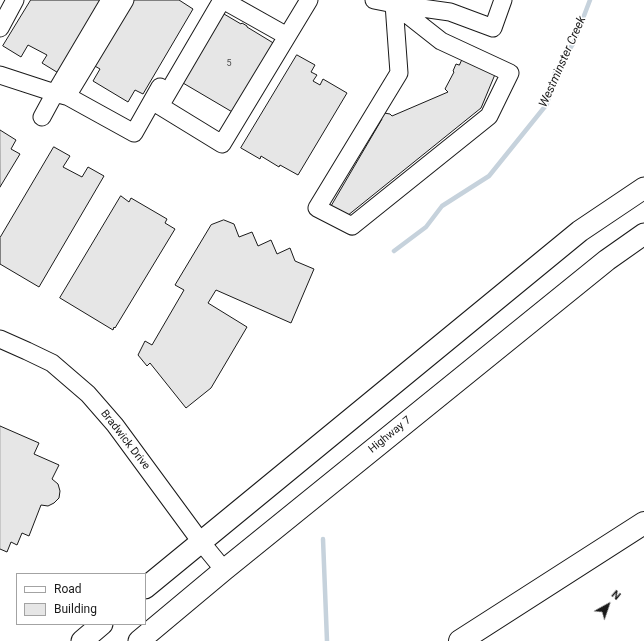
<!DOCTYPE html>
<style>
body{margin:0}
#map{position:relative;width:644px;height:641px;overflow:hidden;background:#fff;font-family:Roboto,sans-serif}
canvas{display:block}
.legend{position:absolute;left:16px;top:573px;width:130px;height:52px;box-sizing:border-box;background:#fff;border:1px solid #a3a3a3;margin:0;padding:5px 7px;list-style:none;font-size:12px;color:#1a1a1a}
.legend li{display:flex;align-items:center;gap:8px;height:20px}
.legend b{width:20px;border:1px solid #a3a3a3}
.north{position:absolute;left:588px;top:585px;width:40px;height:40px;-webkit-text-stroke:3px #fff;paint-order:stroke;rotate:40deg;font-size:11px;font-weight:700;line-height:16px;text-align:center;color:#1a1a1a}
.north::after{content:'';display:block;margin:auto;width:14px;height:18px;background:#1a1a1a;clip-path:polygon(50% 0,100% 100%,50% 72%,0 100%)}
</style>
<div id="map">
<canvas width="644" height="641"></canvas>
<ul class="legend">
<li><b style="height:5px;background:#fff"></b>Road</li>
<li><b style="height:11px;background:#e6e6e6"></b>Building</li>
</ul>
<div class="north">N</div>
</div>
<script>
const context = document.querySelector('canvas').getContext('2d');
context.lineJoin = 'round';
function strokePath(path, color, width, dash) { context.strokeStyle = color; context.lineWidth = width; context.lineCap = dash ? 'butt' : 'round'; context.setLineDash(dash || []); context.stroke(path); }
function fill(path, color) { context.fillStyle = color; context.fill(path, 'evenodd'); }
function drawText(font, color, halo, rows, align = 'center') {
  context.font = font + ' Roboto,sans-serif'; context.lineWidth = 3; context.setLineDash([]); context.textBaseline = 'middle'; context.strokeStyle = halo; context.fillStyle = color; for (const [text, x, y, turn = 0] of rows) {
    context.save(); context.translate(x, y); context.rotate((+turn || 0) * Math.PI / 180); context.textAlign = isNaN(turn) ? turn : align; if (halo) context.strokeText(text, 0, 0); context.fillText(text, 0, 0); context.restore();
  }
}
strokePath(new Path2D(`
 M394,251L426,227L442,206L489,176L547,104L555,73L574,42L590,0
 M323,539L327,641`), '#c6d2dc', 4.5);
const building = new Path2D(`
 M31,0H104L60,74L42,63L47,55L28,45L21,57L3,46Z
 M131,0H179L193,9L143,94L135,90L128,102L93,81L100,69L93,65Z
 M224,14L241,24L242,23L247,26V27L275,44L234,113L183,83Z
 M297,55L315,65L311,72L317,75L313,81L320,85L323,79L347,93L298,175L280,165L279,167L261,156L260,159L241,148Z
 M463,58L496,72L481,108L347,216L331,206L382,119L380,118L384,113L390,114L392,116L448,92L445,89L454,72L453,71L456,64L459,65Z
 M0,130L16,140L11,149L20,154L0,187Z
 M54,147L70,156L63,167L82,177L88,167L104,176L39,287L0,264V238Z
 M121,196L129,202L131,198L167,219L165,223L175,229L115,328L114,327L113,330L60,298Z
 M224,220L234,224L239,237L252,232L258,246L271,240L277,254L290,248L295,261L314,269L291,323L216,290L208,303L247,327L211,388L186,408L150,363L147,366L138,355L145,341L152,345L184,290L175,285L211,225Z
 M0,426L39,443L34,454L59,465L52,479L58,484L60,491L59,498L54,503L48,506L41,505L29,536L22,533L17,545L11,542L7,552L0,549Z`);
fill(building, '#e6e6e6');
strokePath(building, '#1a1a1a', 1);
const minor = new Path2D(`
 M125,0L67,96L134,133L160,87
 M222,0L160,106L222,144L309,0
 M223,0L287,36
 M374,0L394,4L450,12L493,28L503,0
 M394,4L441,41L510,73L489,116L352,226L317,208L399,73Z
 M0,28L15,0
 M0,75L55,93L110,0
 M42,117L55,93L66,96
 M0,339L27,351L52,363L88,394L115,425L201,542L224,570`);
const major = new Path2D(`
 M145,588L580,231L644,188
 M82,641L102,624
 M139,641L224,570L607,260L644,234`);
const highway = new Path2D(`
 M460,641L644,523`);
strokePath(minor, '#1a1a1a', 19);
strokePath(major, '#1a1a1a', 23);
strokePath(highway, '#1a1a1a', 24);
strokePath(minor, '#fff', 17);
strokePath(major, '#fff', 21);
strokePath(highway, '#fff', 22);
drawText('9px', '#4d4d4d', null, [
 ["5",229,64]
]);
drawText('11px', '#1a1a1a', '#fff', [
 ["Highway 7",390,435,-39],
 ["Bradwick Drive",125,440,52]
]);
drawText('italic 12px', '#1a1a1a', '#fff', [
 ["Westminster Creek",563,62,-66]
]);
</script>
